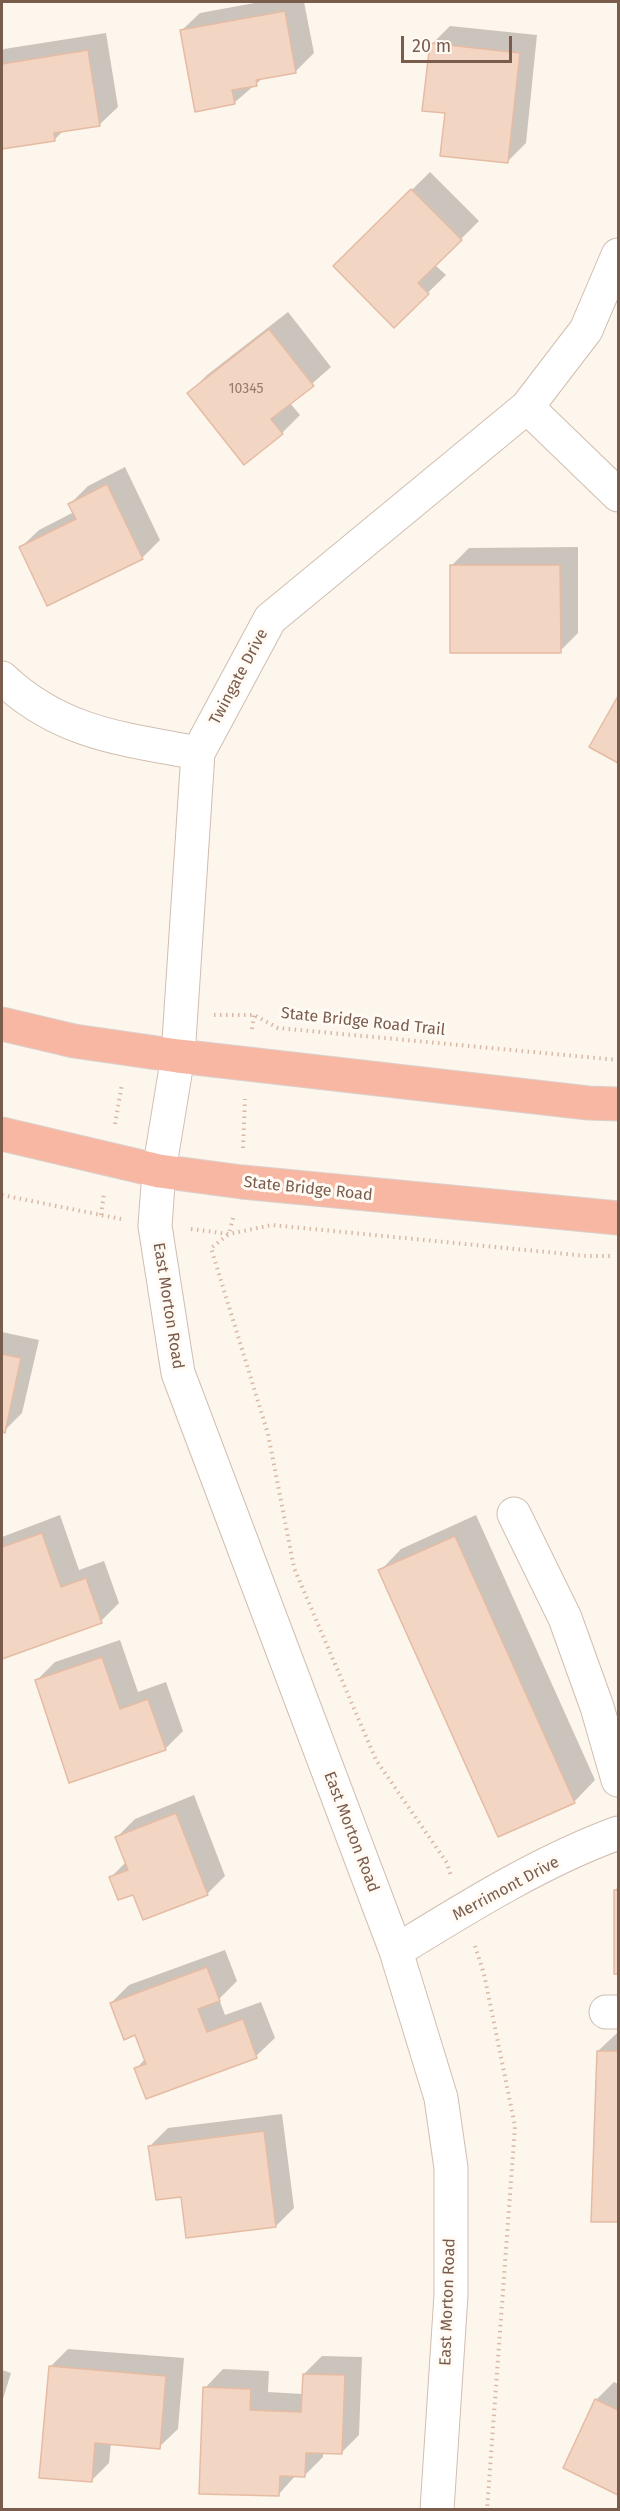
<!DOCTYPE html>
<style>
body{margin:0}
#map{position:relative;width:620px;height:2511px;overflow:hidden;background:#fdf6ec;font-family:"Fira Sans",sans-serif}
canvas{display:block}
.frame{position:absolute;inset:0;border:3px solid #7a5c4d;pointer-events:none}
.scale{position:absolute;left:401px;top:36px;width:111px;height:27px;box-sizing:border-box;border:3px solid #7a5c4d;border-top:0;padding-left:8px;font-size:18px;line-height:21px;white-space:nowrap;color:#7a5c4d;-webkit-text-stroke:4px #fffaf3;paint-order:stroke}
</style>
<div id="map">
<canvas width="620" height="2511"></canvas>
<div class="frame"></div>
<div class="scale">20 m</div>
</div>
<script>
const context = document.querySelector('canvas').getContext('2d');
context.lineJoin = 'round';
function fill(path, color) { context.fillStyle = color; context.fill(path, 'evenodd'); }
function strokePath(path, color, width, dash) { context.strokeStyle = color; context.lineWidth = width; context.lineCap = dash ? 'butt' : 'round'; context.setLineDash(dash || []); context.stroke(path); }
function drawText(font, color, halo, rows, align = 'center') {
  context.font = font + ' "Fira Sans",sans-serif'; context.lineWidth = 6; context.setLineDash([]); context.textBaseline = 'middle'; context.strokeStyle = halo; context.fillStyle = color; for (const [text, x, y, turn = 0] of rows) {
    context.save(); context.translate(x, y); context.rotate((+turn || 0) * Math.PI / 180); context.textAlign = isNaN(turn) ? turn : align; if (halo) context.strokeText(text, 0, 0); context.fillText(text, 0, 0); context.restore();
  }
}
fill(new Path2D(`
 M260,2H304L314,53L296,71L264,77L234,103L181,31L200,13Z
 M450,26L537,35L526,143L507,162L446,112L432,44Z
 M106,33L118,107L99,125L64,130L55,139L2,148V51L4,49Z
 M430,172L479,221L435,265L446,275L394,326L335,266Z
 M288,312L331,367L290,403L300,415L282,433L189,393L207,375Z
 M125,467L160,540L142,558L20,548L39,530L74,512L70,504L88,486Z
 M578,547V633L560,651L451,566L469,548Z
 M618,699V762L591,746Z
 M2,1332L39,1340L22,1413L4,1431L2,1430Z
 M60,1515L79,1570L104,1561L119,1603L101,1621L2,1657V1537Z
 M476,1515L595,1780L574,1802L380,1571L401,1549Z
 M120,1640L138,1692L166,1682L183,1731L165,1749L37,1680L55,1662Z
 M194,1795L225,1876L207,1894L134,1893L111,1877L126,1862L117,1837L135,1819Z
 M618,1887V1972H615V1890Z
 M225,1950L237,1981L219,1999L225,2015L261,2002L275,2038L256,2056L147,2098L136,2069L145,2059L136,2034L111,2003L129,1985Z
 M617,2033L618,2221L592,2220L598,2051Z
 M282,2114L294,2208L276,2226L182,2195L150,2146L168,2128Z
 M68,2349L184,2358L178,2429L159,2447L111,2443L109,2463L91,2481L50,2367Z
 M322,2356L362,2357L359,2435L341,2453L323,2452V2457L305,2475H296L278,2495L205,2388L223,2369L269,2371L268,2392L303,2394L304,2374Z
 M2,2370L11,2373L2,2402Z
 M614,2382L618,2384V2493L565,2468L596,2400Z`), '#0003');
const building = new Path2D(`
 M285,11L296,73L256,80L257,86L232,90L235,104L195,112L180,30Z
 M430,43L520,53L508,163L440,156L445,113L422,111Z
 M88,50L100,126L54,133L55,141L2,149V64Z
 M411,189L462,240L418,283L429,294L394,328L333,266Z
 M269,329L314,386L271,419L283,434L244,465L187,393Z
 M107,484L143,559L47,606L19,547L76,519L68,504Z
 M450,565H560L561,653H450Z
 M618,696V763L589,747Z
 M2,1354L21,1358L5,1433L2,1432Z
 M42,1533L61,1587L86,1578L102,1623L2,1659V1547Z
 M455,1536L575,1803L498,1837L378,1570Z
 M102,1657L120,1709L148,1699L166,1750L69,1783L35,1680Z
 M176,1813L208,1895L143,1920L133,1895L118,1900L109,1877L128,1870L115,1837Z
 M614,1890H618V1974H614Z
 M207,1967L220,2001L198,2009L207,2032L243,2019L257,2058L146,2099L134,2068L146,2064L135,2035L124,2040L110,2003Z
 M597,2051H618V2222H591Z
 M264,2131L276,2227L186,2238L181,2197L156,2200L148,2146Z
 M49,2366L166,2376L160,2449L95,2443L92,2482L39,2478Z
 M303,2374L345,2375L342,2454L306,2453L305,2477L280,2476L279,2496L199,2494L203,2387L251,2389L250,2410L301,2412Z
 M595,2399L618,2410V2495L563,2468Z`);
fill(building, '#f3d5c3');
strokePath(building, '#e6bba3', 1.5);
const minor = new Path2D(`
 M527,407L618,495
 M2,678C60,733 122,739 198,753
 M514,1514L565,1618L597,1707L618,1780
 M396,1951C466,1908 541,1861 618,1833
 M606,2012H618
 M437,2510L451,2295V2168L441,2098L396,1951L178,1373L155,1226L159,1171L178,1056L198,753L270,619L527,407L586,330L618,255`);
const highway = new Path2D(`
 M2,1024L74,1041L178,1056L588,1103L618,1104
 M2,1134L159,1171L242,1182L618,1218`);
strokePath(minor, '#d1beb0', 35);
strokePath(highway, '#dad1cd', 35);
strokePath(new Path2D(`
 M214,1015H254L278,1028L618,1060
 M252,1029L254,1015
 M115,1124L122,1084
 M243,1148L245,1099
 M2,1195L121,1219
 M101,1215L104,1193
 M233,1218L229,1234L211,1248L268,1434L294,1568L376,1760L447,1863L451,1876
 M191,1229L229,1234L272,1225L587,1256H613
 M475,1946L484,1974L515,2126L487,2510`), '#d9b8a5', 4, [1.5, 4.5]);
strokePath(minor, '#fff', 33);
strokePath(highway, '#f7b7a3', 33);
drawText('14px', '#987a6a', null, [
 ["10345",246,389]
]);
drawText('16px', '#7a5c4d', '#fffaf3', [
 ["Twingate Drive",239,677,-62],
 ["State Bridge Road Trail",363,1022,6],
 ["State Bridge Road",308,1189,6],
 ["East Morton Road",168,1306,81],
 ["East Morton Road",351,1832,69],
 ["Merrimont Drive",506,1889,-28],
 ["East Morton Road",448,2302,-88]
]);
</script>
